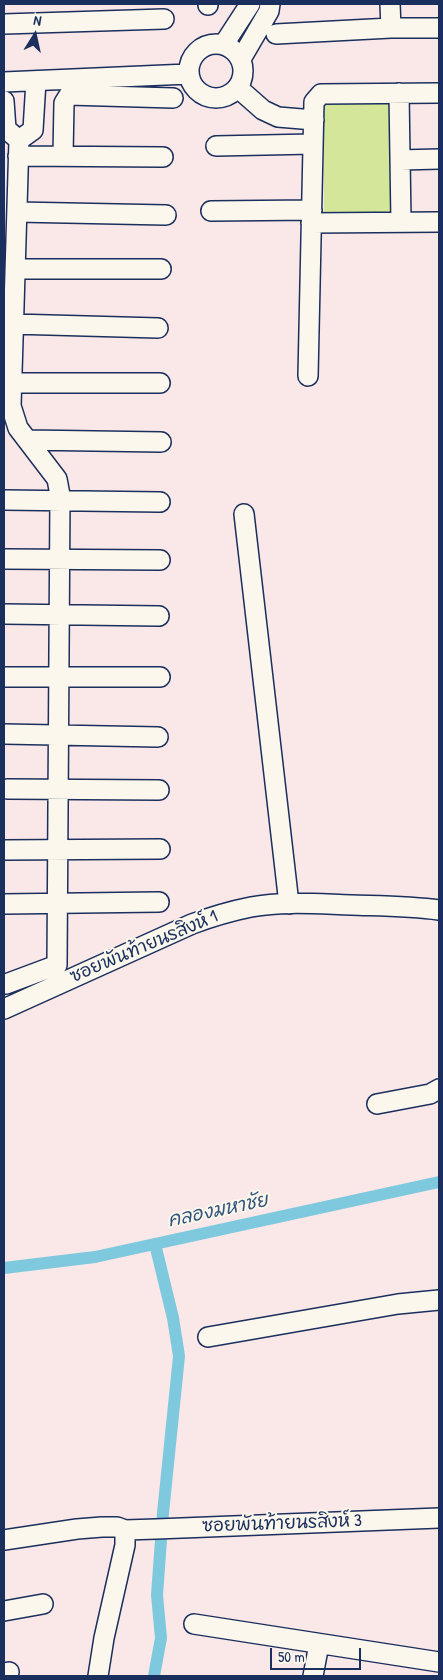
<!DOCTYPE html>
<meta charset="utf-8">
<style>
body{margin:0}
#map{position:relative;width:443px;height:1680px;overflow:hidden;background:#fae7e7;font-family:"Patrick Hand",sans-serif}
canvas{display:block}
.frame{position:absolute;inset:0;border:5px solid #1b2f5e;pointer-events:none}
.north{position:absolute;left:10px;top:10px;width:50px;height:50px;-webkit-text-stroke:4px #fbf7ec;paint-order:stroke;rotate:10deg;font-size:14px;font-weight:700;line-height:20px;text-align:center;color:#1b2f5e}
.north::after{content:'';display:block;margin:auto;width:18px;height:22px;background:#1b2f5e;clip-path:polygon(50% 0,100% 100%,50% 72%,0 100%)}
.scale{position:absolute;left:270px;top:1648px;width:91px;height:22px;box-sizing:border-box;border:2px solid #1b2f5e;border-top:0;padding-left:6px;font-size:15px;line-height:18px;white-space:nowrap;color:#1b2f5e;-webkit-text-stroke:4px #fbf7ec;paint-order:stroke}
</style>
<div id="map">
<canvas width="443" height="1680"></canvas>
<div class="frame"></div>
<div class="north">N</div>
<div class="scale">50 m</div>
</div>
<script>
const context = document.querySelector('canvas').getContext('2d');
context.lineJoin = 'round';
function fill(path, color) { context.fillStyle = color; context.fill(path, 'evenodd'); }
function strokePath(path, color, width, dash) { context.strokeStyle = color; context.lineWidth = width; context.lineCap = dash ? 'butt' : 'round'; context.setLineDash(dash || []); context.stroke(path); }
function drawText(font, color, halo, rows, align = 'center') {
  context.font = font + ' "Patrick Hand","Playpen Sans Thai",sans-serif'; context.lineWidth = 4; context.setLineDash([]); context.textBaseline = 'middle'; context.strokeStyle = halo; context.fillStyle = color; for (const [text, x, y, turn = 0] of rows) {
    context.save(); context.translate(x, y); context.rotate((+turn || 0) * Math.PI / 180); context.textAlign = isNaN(turn) ? turn : align; if (halo) context.strokeText(text, 0, 0); context.fillText(text, 0, 0); context.restore();
  }
}
fill(new Path2D(`
 M391,99L392,212L324,213V100Z`), '#d3e69a');
strokePath(new Path2D(`
 M4,1268L95,1257L439,1182
 M154,1676L161,1638L157,1595L163,1513L179,1356L173,1318L155,1244`), '#7ec9de', 12);
const minor = new Path2D(`
 M208,4V5
 M390,4L391,28
 M4,24L164,19
 M276,34L391,28H439
 M189 71a27 27 0 1 1 54 0a27 27 0 1 1-54 0Z
 M224,44L250,4
 M241,59L269,11L270,4
 M4,82L188,74
 M238,88L263,110L278,117L314,120
 M399,93L401,222
 M4,101L6,129L19,140
 M19,140L33,130L36,81
 M216,146L313,144
 M63,155L64,103L69,95L173,98
 M18,156L163,157
 M400,160L439,159
 M211,211L312,210
 M17,212L166,215
 M311,223L439,222
 M15,269H161
 M13,324L158,328
 M308,376L314,102L321,94L439,93
 M12,383H160
 M27,440L161,442
 M4,500L160,502
 M244,514L289,904
 M4,559L160,560
 M4,614L159,616
 M5,677H160
 M4,734L158,737
 M7,789L159,790
 M4,850L160,849
 M4,904L159,902
 M6,984L57,965L60,495L57,479L18,428L11,406L19,140
 M4,1009L192,924C211,917 231,911 251,907C284,901 318,904 351,905C380,906 410,906 439,910
 M377,1104L430,1094L439,1089
 M208,1337L398,1304L439,1300
 M4,1540L77,1529L102,1527H117L125,1530L156,1529L439,1518
 M4,1611L43,1604
 M194,1624L439,1662
 M4,1673L9,1672
 M98,1676L104,1638L125,1545V1530
 M313,1676L319,1644`);
strokePath(minor, '#1b2f5e', 22);
strokePath(minor, '#fbf7ec', 19);
drawText('18px', '#1b2f5e', '#fbf7ec', [
 ["ซอยพันท้ายนรสิงห์ 1",144,947,-23],
 ["ซอยพันท้ายนรสิงห์ 3",282,1524,-2]
]);
drawText('italic 19px', '#34567e', '#fbf7ec', [
 ["คลองมหาชัย",218,1211,-12]
]);
</script>
